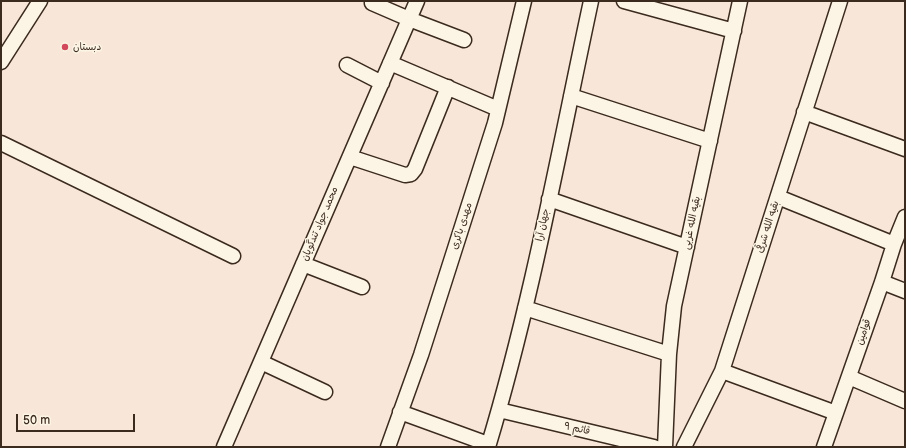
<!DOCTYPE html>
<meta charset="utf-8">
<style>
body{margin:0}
#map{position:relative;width:906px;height:448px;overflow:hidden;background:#f8e7d8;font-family:"Balsamiq Sans",sans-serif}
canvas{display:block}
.frame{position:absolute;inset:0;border:2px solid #3b2a1e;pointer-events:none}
.scale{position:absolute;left:16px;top:414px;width:119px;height:18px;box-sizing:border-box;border:2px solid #3b2a1e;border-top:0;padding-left:5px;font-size:12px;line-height:14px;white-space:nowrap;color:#3b2a1e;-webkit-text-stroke:3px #fcf5e5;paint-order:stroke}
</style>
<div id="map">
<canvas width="906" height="448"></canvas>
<div class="frame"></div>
<div class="scale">50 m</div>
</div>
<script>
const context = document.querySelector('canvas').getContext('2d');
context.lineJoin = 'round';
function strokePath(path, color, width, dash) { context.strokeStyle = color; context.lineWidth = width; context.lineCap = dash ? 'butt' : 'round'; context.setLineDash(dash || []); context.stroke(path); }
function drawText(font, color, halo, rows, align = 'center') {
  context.font = font + ' "Balsamiq Sans","Playpen Sans Arabic",sans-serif'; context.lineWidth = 3; context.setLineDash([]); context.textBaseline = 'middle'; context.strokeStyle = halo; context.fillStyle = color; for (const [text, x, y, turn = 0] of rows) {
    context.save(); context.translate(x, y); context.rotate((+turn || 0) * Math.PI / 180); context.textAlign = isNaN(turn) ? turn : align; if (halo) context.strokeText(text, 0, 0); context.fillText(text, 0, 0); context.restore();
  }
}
const minor = new Path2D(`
 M624,1L734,31
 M372,3L409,19L464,40
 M1,62L40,1
 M390,63L498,109
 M347,65L382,83
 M571,96L710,141
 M804,112L905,149
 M1,143L233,256
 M350,157L405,175L411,174L415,169L448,87
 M778,197L894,244
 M549,199L687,247
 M303,264L362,287
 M882,282L905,291
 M525,308L669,354
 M261,362L325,392
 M722,371L836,413
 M849,377L905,401
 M499,410L654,447
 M400,412L488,444
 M224,447L417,1
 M388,447L421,355L495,123L524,1
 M488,447C532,301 559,150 591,1
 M665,447L669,354L674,306L740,1
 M684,447L722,371L840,1
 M824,447L882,282L894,244L905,217`);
strokePath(minor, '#3b2a1e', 17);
strokePath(minor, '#fcf5e5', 14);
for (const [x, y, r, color] of [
 [65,47,4,"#d1495b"]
]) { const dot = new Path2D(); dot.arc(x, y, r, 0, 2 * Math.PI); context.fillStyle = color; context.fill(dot); strokePath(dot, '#fcf5e5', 1.5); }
drawText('10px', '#3b2a1e', '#fcf5e5', [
 ["دبستان",73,47]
], 'left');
drawText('10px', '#3b2a1e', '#fcf5e5', [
 ["بقیه الله غربی",692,223,-78],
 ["محمد جواد تندگویان",320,224,-67],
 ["جهان آرا",543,225,-78],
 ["مهدی باکری",462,226,-72],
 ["بقیه الله شرقی",768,227,-72],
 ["قوامین",864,332,-71],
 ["قائم ۹",577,429,13]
]);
</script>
